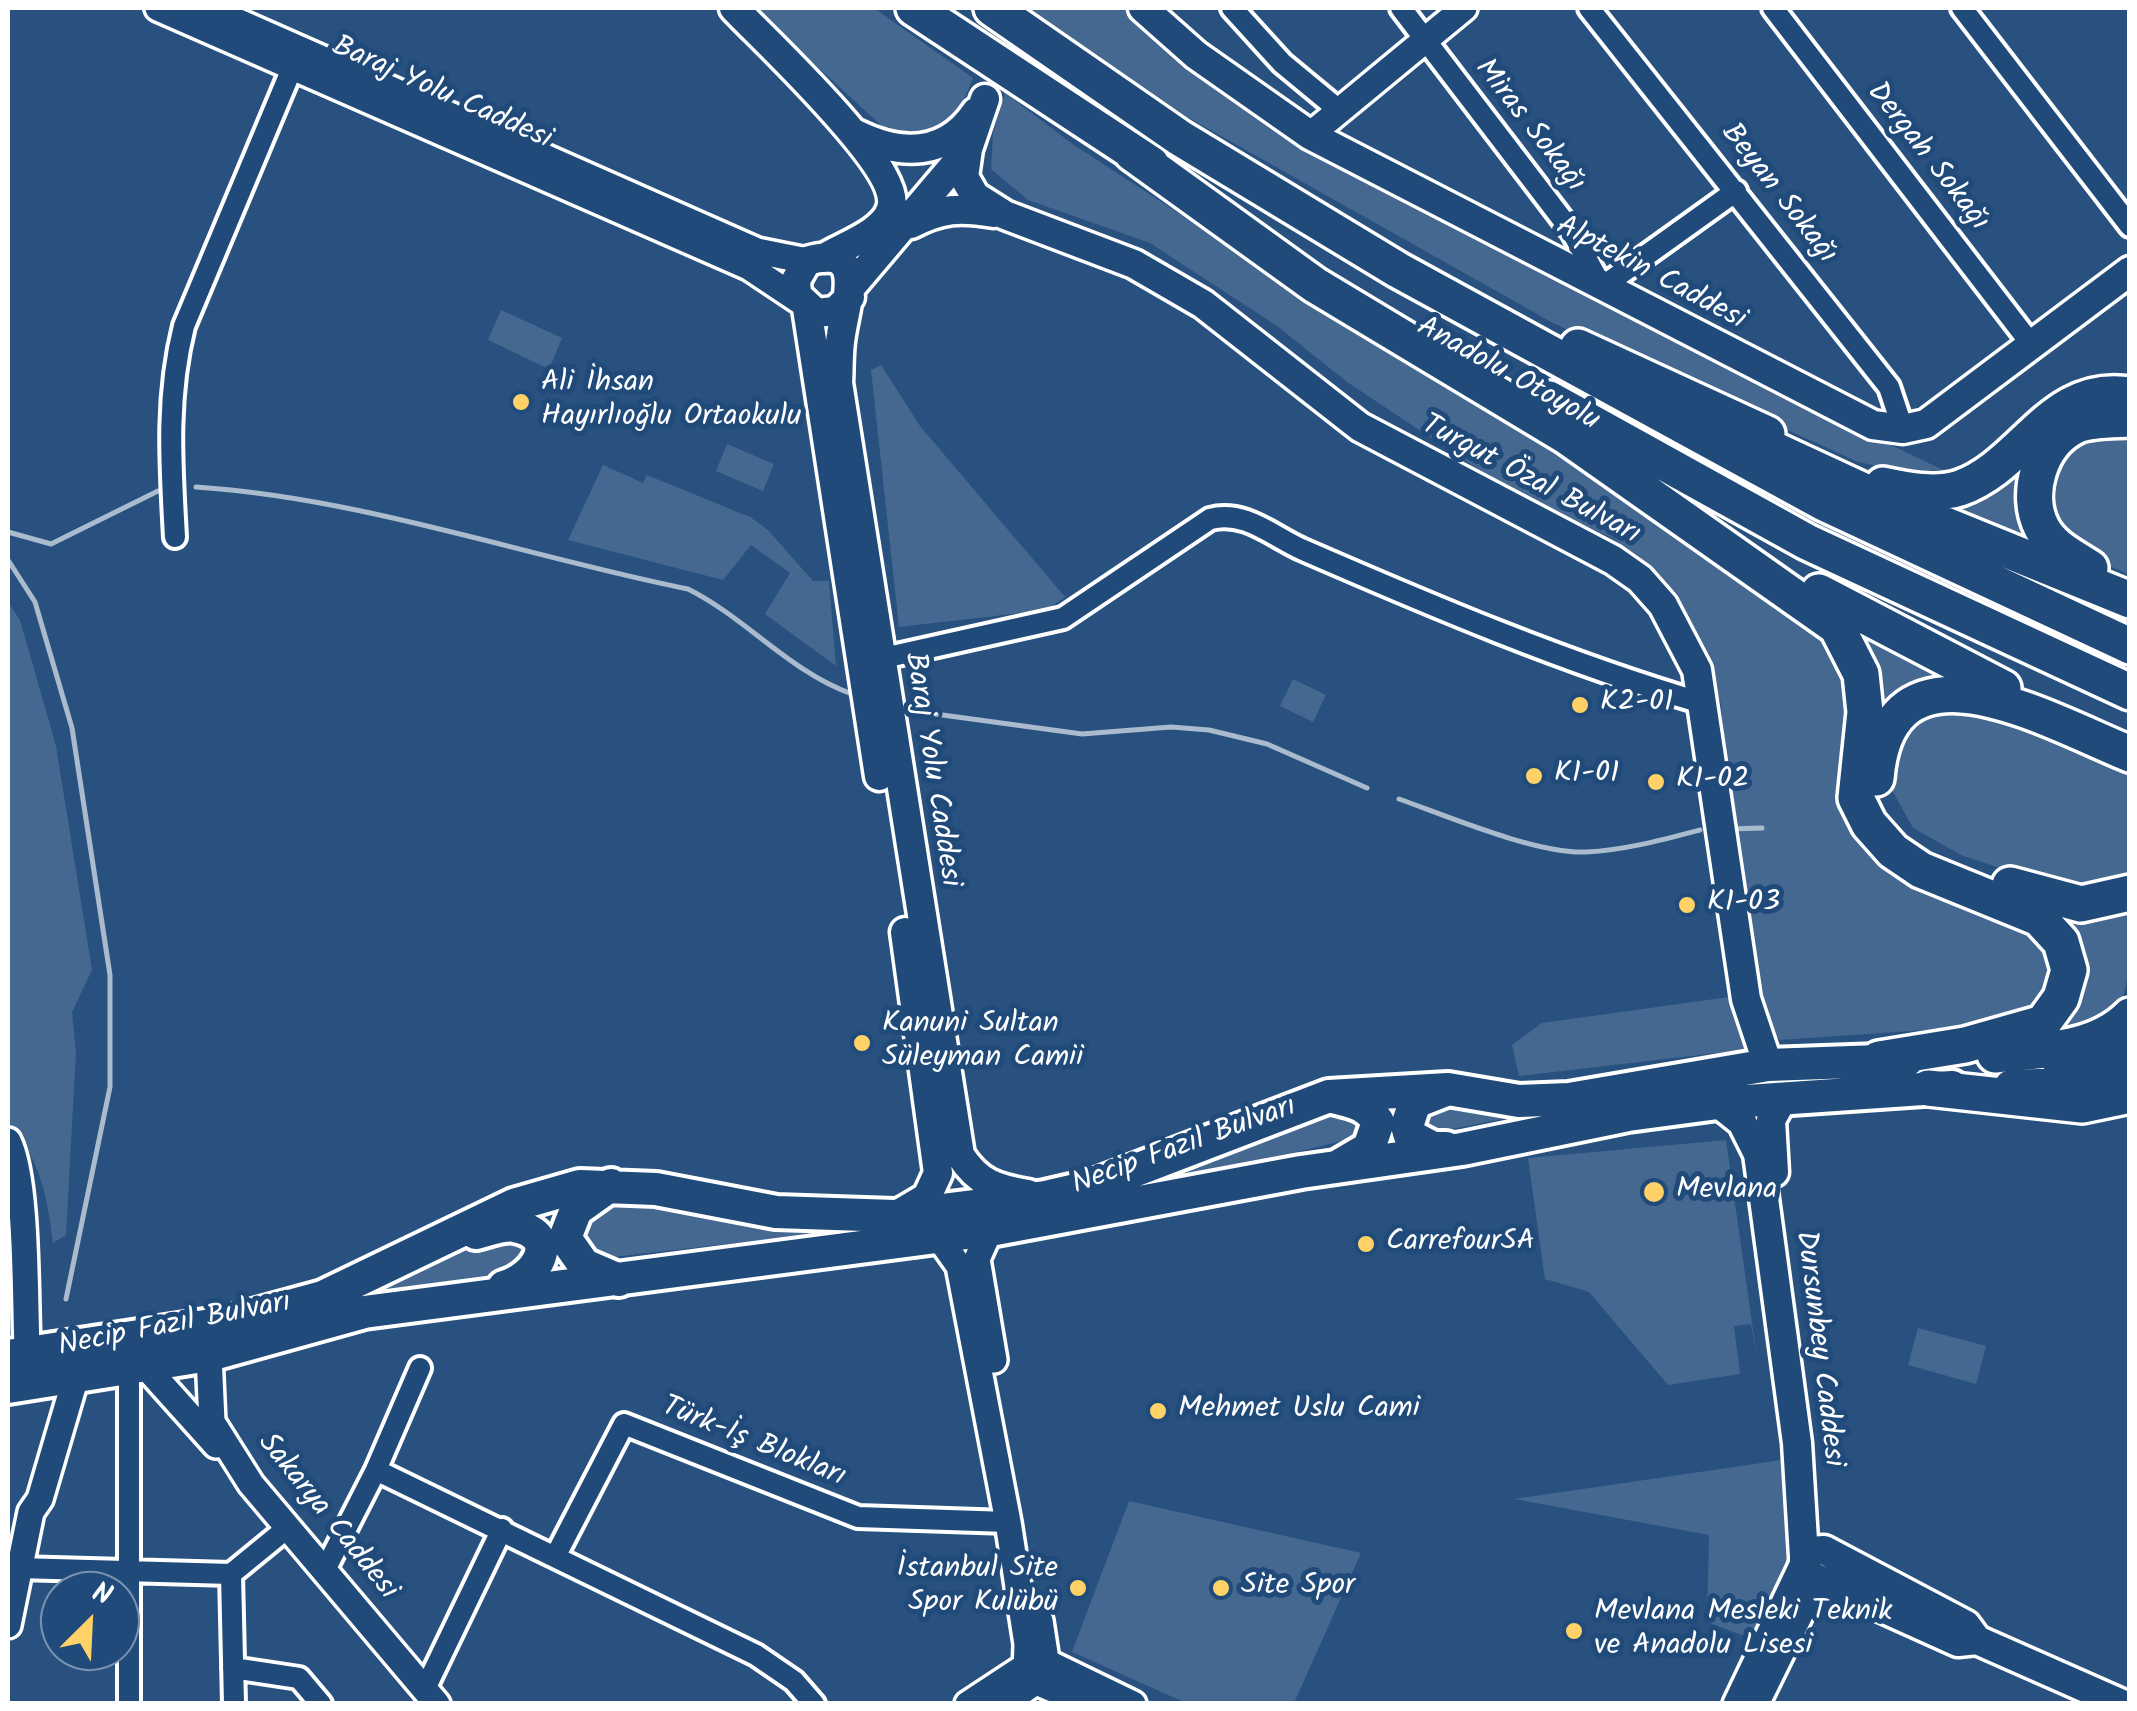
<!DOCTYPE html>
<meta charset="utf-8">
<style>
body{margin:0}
#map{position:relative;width:2137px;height:1711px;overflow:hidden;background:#28517f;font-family:Kalam,sans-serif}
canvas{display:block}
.frame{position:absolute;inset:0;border:10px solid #fff;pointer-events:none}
.north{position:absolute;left:40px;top:1571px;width:100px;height:100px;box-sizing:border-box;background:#1f4a7a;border:2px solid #7992af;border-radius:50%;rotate:24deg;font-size:28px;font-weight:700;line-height:40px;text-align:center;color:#fff}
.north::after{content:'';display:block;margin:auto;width:35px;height:45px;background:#ffd166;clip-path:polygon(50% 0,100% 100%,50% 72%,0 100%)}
</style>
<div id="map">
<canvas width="2137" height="1711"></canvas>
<div class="frame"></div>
<div class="north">N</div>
</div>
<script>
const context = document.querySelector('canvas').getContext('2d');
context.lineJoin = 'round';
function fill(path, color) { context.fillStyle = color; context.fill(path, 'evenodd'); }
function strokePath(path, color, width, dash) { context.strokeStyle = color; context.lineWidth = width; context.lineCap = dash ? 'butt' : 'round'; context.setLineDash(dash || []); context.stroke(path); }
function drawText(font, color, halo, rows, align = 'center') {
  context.font = font + ' Kalam,sans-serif'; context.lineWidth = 10; context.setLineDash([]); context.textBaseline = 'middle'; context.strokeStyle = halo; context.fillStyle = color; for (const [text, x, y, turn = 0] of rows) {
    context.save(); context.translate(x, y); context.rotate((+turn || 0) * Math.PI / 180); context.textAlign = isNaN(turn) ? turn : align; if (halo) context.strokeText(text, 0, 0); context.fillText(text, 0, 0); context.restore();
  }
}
fill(new Path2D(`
 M753,8H874L973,78L952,128L921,145L883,127Z
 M1027,8H1128L1251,105L1758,381L1943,470L1902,471L1858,462L1553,323L1189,118Z
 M1005,93L1074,145L1223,242L1483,401L1812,616L1849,687L1845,749L1854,818L2051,946L2057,993L2014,1024L1779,1040L1763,1017L1737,891L1721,704L1677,593L1614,539L1502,485L1347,382L1277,326L1150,243L1028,200L991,169L993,134Z
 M501,310L562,338L549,369L488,340Z
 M881,365L920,426L1065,597L1047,610L899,627L871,370Z
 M2129,430V575C2069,546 2054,543 2050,472L2088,432Z
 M727,444L774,464L763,491L716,471Z
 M2036,446L2049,552L1925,504Z
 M603,465L643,483L647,475L750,517L768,530L813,581H829L836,666L765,614L790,573L751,545L723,580L568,540Z
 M8,602L20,620L56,746L92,970L72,1012L76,1052L66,1235L53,1243C49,1208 40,1150 8,1128Z
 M1834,614L1964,680L1870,732Z
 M1293,679L1326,695L1313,722L1280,706Z
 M1967,701L2129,771V883L2104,889L2047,883L1963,856L1913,828L1888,783L1892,745L1929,706Z
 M2129,908C2129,987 2137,1030 2048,1030L2075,999L2041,909Z
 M1736,996L1752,1049L1519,1076L1512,1045L1542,1023Z
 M1431,1104L1518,1116L1427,1134L1420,1114Z
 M1331,1107C1350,1112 1359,1116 1358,1137L1113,1197Z
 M1726,1140L1757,1358L1751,1324L1734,1326L1740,1374L1668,1385L1589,1292L1545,1279L1528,1158Z
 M616,1198L856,1229L605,1258L590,1253L581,1240L589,1212Z
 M495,1236L522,1240L525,1252L511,1273L333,1305Z
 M1918,1328L1986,1346L1976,1384L1908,1365Z
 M1782,1460L1790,1553L1752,1639L1707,1622L1709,1535L1514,1499Z
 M1129,1501L1361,1553L1294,1703H1186L1072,1652Z`), '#446890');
strokePath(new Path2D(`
 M196,487C362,498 525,556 688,589C746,618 790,672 852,694
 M8,532L51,544L158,491
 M8,560L35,602L72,728L110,975V1087L66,1299
 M913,711L1082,734L1171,727L1209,730L1267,744L1367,788
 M1399,799C1447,816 1536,854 1586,852C1625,850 1662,840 1700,830
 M1730,829L1762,828`), '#aabbcd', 5);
const minor = new Path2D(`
 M1232,8L1282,63L1340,111
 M1401,8L1572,232L1602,287L1736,191
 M1589,8L1889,387L1903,429
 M1773,8L2031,344
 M1962,8L2130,226
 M175,537C171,465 166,397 184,326L298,54
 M879,659L1063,618L1210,519C1244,510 1271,535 1301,549C1432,606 1566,663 1702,703
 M376,1470L756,1655L794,1681L814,1704
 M556,1555L624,1424L858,1517L1008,1522
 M18,1568L231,1574L286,1529
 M324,1572L376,1470L420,1368
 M231,1574L234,1704
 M233,1668L299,1678L321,1704
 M425,1689L502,1529
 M129,1704V1370`);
const tertiary = new Path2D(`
 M158,8L749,267L800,301
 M207,8L757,251L807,261
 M1310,135L1464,8
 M8,1141C29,1183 24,1315 28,1369
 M990,1230L977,1259L994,1360
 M928,1239L942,1242L959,1266L1008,1522L1027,1644L1026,1673L1034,1681L1088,1704
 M209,1355L212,1422L251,1484L437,1704
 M146,1367L216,1445
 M8,1625L31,1512L40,1499L75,1380
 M968,1704L1038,1658L1133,1704
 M1004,1704L1048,1673L1040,1621
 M1736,1704L1803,1563
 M1756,1704L1817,1580`);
const secondary = new Path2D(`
 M734,8C765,41 904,168 891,209C884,233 843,246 824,258
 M1143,8L1196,55L1310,135L1873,425L1903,429L1926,424L2130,271
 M856,134C901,156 946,157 976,112
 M968,149L964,177L975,196L1005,215L1134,264L1203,304L1360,427L1613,560L1640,579L1663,605L1697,670L1746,999L1768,1065
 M911,224C941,208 960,207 994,213
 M851,287L968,149L985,99
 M850,297L835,311L816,313L797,295L796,280L807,261C869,242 845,305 841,335C838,351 839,367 838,383L960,1155C978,1183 996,1189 1028,1194
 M807,308L879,776
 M1718,1103L1742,1122L1758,1154L1797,1443L1805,1573L1958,1642L1977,1640
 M1774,1172L1771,1120L1781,1102
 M900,1213L927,1197L938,1173L905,932
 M1804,1559L1810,1551L1824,1550L1966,1625L1977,1640L2122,1704`);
const primary = new Path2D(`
 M2056,1058L2100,1057L2130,1048
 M2011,1086L2094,1083L2130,1074
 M1443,1091L1415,1102L1407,1126L1410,1136L1433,1148H1446
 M1333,1097C1353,1102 1367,1104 1378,1122L1369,1148L1340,1165
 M611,1185L576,1210L565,1238L584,1265L619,1280
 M476,1233C488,1230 504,1224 515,1226C563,1236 537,1278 504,1287
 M8,1356L231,1322L323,1297L514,1205L580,1186L656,1189L776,1212L894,1216L1045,1197L1097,1185L1329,1096L1448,1089L1519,1101L1569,1099L1768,1065L1907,1060
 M8,1387L209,1355L364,1312L990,1230L1301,1172L1462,1149L1628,1115L1718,1103L1952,1087`);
const motorway = new Path2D(`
 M914,8L1151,164
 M992,8L1180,138L1398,270L1824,503L2130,646
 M1132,153L1315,285L1566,436L1837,627L1861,674L1865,712L1856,798L1869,824L1893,851L1921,870L2039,918L2061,942L2069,970L2061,998L2043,1023L1965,1045L1879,1059
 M1578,347L1767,434
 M1549,399L1807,542L2130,692
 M1738,433L1874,496L2130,600
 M1883,485C1906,490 1936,496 1960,488C2025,465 2051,382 2130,395
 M2090,568C2072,556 2052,547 2042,528C2024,494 2040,443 2075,426C2090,419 2113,420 2130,419
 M1819,592L2003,688
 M1876,778C1889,626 2050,722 2130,754
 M2010,885L2081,904L2130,893
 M1995,1055C2042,1050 2095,1051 2130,1016
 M1928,1088L2082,1105L2130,1095`);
strokePath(minor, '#fff', 28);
strokePath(tertiary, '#fff', 32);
strokePath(secondary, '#fff', 35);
strokePath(primary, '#fff', 40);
strokePath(motorway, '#fff', 42);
strokePath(minor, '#1f4a7a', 20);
strokePath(tertiary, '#1f4a7a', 25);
strokePath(secondary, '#1f4a7a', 28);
strokePath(primary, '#1f4a7a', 32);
strokePath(motorway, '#1f4a7a', 35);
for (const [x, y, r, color] of [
 [521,402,10,"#ffd166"],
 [1580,705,10,"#ffd166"],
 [1534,776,10,"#ffd166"],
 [1656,782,10,"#ffd166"],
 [1687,905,10,"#ffd166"],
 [862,1043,10,"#ffd166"],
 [1654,1192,12,"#ffd166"],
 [1366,1244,10,"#ffd166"],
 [1158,1411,10,"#ffd166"],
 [1078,1588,10,"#ffd166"],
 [1221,1588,10,"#ffd166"],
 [1574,1631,10,"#ffd166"]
]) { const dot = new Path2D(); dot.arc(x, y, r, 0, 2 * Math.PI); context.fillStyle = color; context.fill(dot); strokePath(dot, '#1f4a7a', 4); }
drawText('30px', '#fff', '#1f4a7a', [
 ["Baraj Yolu Caddesi",441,95,24],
 ["Miras Sokağı",1528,127,52],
 ["Dergah Sokağı",1926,158,52],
 ["Beyan Sokağı",1777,195,52],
 ["Alptekin Caddesi",1650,275,28],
 ["Anadolu Otoyolu",1507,376,29],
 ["Turgut Özal Bulvarı",1530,482,28],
 ["Baraj Yolu Caddesi",930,770,81],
 ["Necip Fazıl Bulvarı",1185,1148,-20],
 ["Necip Fazıl Bulvarı",175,1327,-11],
 ["Dursunbey Caddesi",1817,1349,83],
 ["Türk-İş Blokları",753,1444,22],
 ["Sakarya Caddesi",326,1518,51]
]);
drawText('30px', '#fff', '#1f4a7a', [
 ["Ali İhsan",541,385],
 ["Hayırlıoğlu Ortaokulu",541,419],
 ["K2-01",1600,705],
 ["K1-01",1554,776],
 ["K1-02",1676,782],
 ["K1-03",1707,905],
 ["Kanuni Sultan",882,1026],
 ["Süleyman Camii",882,1060],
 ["Mevlana",1676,1192],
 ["CarrefourSA",1386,1244],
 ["Mehmet Uslu Cami",1178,1411],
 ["İstanbul Site",1058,1571,"right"],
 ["Spor Kulübü",1058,1605,"right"],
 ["Site Spor",1241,1588],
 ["Mevlana Mesleki Teknik",1594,1614],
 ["ve Anadolu Lisesi",1594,1648]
], 'left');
</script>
